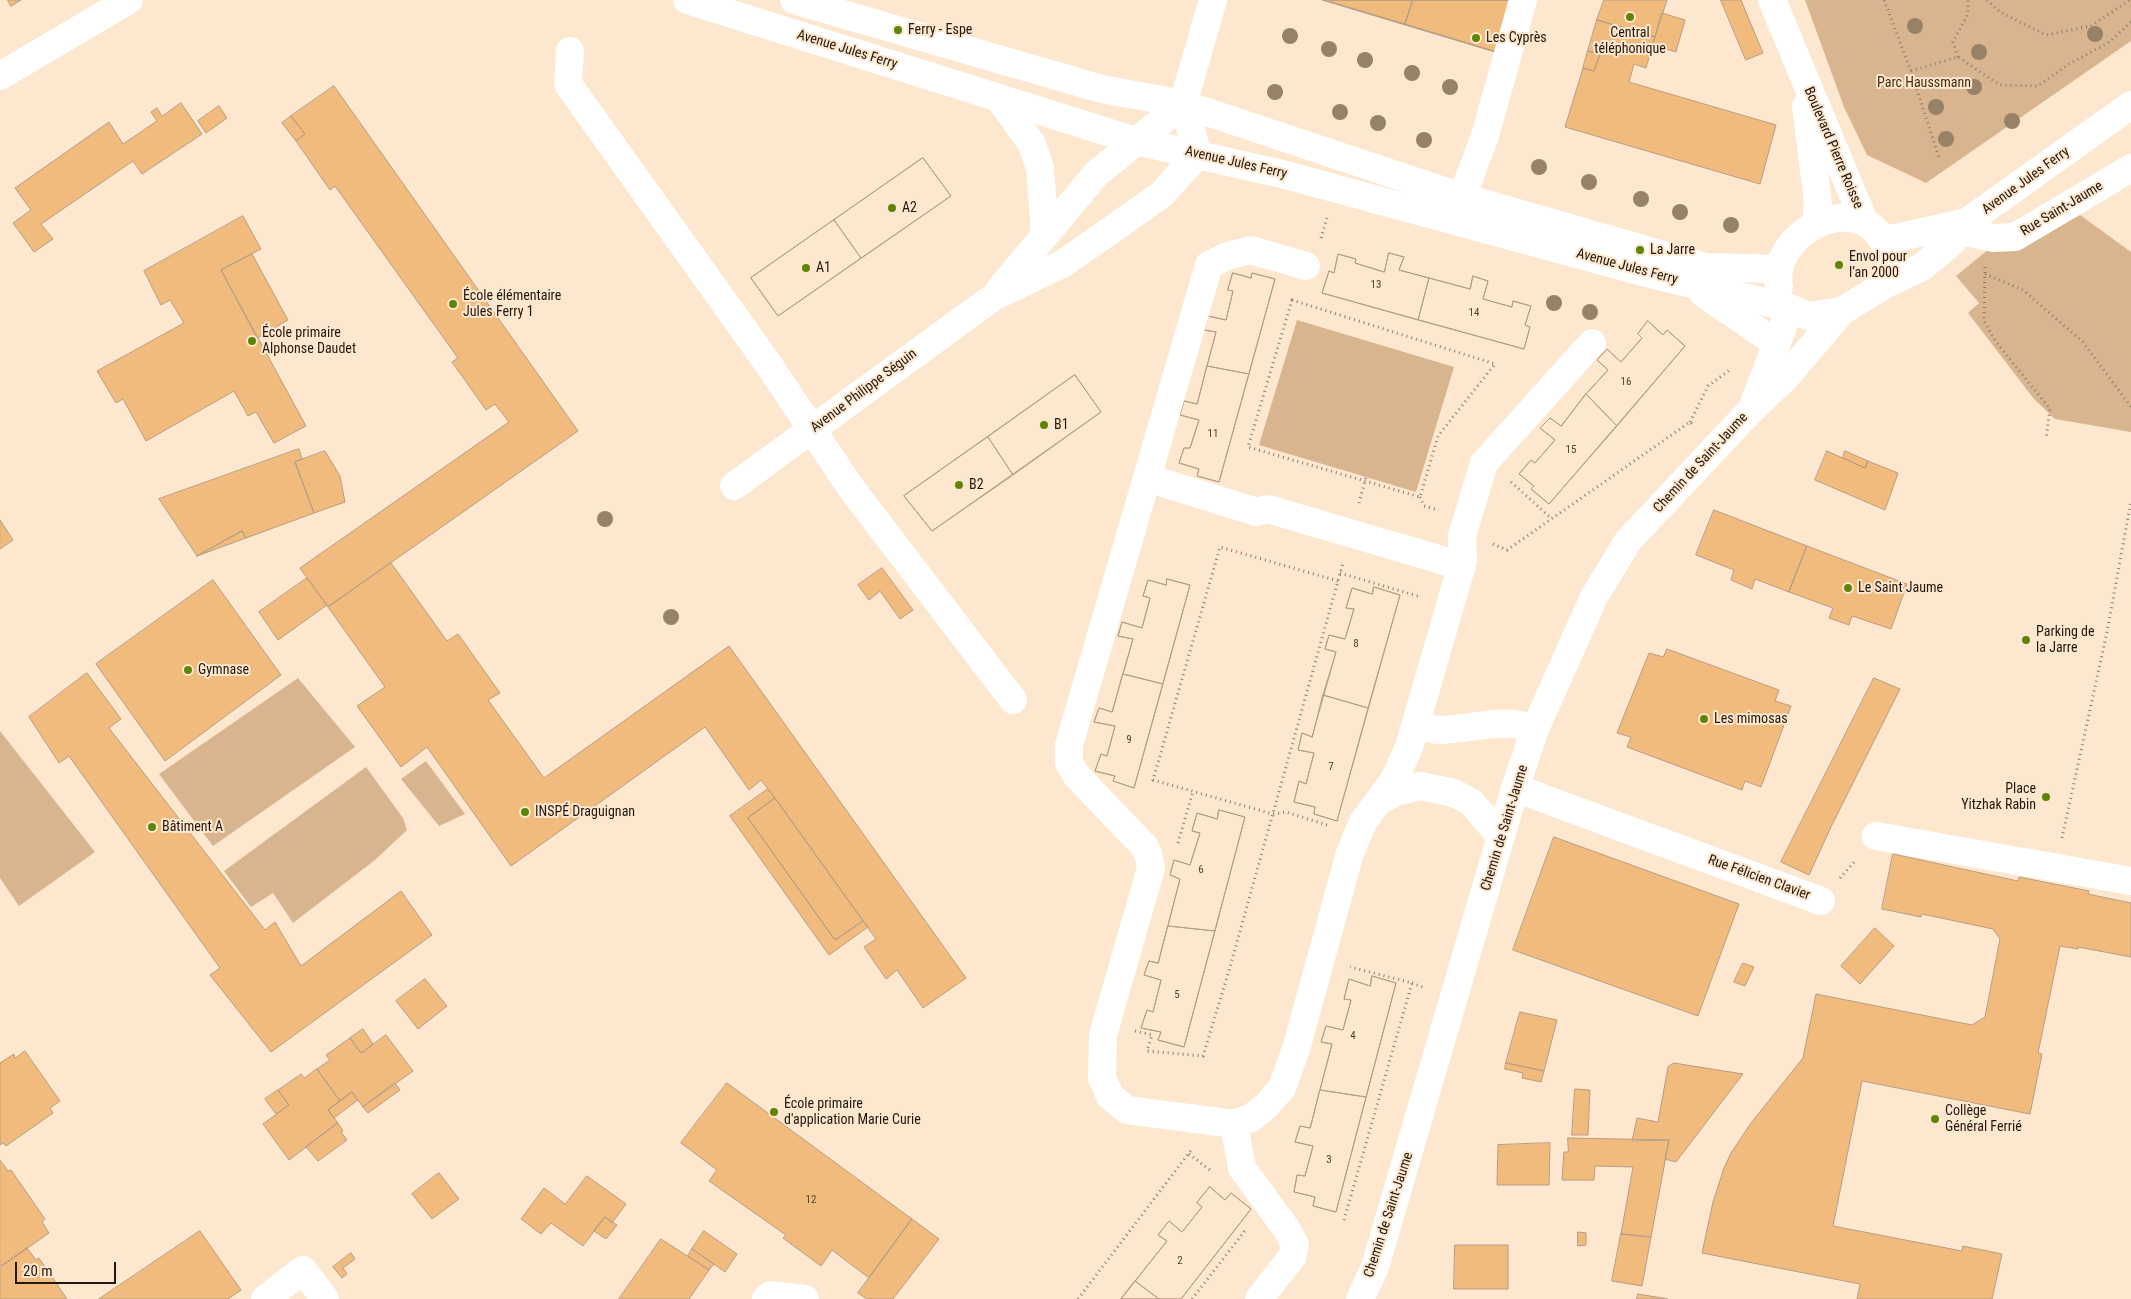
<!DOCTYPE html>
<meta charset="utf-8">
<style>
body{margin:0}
#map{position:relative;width:2131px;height:1299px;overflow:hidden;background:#fde7cf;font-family:"Roboto Condensed",sans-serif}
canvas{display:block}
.scale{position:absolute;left:15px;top:1262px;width:101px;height:22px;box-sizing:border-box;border:2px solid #22180d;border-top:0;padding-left:6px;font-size:15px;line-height:18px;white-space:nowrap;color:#22180d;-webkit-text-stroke:4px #fde7cf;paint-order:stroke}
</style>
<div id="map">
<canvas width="2131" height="1299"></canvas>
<div class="scale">20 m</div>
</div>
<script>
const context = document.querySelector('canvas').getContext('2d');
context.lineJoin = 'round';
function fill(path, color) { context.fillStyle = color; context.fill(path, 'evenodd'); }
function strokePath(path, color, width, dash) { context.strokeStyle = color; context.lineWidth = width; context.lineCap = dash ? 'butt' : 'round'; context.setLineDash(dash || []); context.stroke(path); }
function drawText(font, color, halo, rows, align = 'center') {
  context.font = font + ' "Roboto Condensed",sans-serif'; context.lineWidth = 4; context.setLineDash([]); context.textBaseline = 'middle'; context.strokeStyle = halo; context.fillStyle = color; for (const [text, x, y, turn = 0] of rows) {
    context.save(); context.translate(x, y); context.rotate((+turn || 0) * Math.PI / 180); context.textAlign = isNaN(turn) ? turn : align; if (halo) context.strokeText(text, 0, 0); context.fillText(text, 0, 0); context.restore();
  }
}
fill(new Path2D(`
 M1805,0H2131V41L1926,183L1867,155L1844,107Z
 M2080,215L2131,252V432L2055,419L2034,399L1968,313L1979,303L1956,276L1995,244L2022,246Z
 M1297,320L1454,367L1416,492L1259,445Z
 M298,678L355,747L213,846L159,774Z
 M0,731L95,852L19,906L0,878Z
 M426,761L465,814L439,826L401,779Z
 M366,767L403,818L407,830L375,860L293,923L273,893L251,907L224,871Z`), '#d8b58f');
const building = new Path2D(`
 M8,0H21L11,6Z
 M1323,0H1512L1497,52Z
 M1323,0H1512L1497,52Z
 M1331,0H1413L1405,24L1331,2Z
 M1413,0H1512L1497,52L1405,24Z
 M1604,0H1667L1655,37L1597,20Z
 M1721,0H1741L1763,53L1746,60Z
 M1662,13L1685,20L1676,52L1653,45Z
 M1597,20L1655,37L1646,68L1634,64L1629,82L1776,125L1760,184L1565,127L1583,68L1594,71L1600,54L1588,51Z
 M1588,51L1600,54L1594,71L1583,68Z
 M334,86L578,431L328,607L300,568L509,422L495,404L486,410L452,362L458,358L335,186L330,190L296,141L305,134L291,116Z
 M181,103L202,134L142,174L133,161L41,224L53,239L34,252L13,223L31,210L15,188L109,122L123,144L157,121L151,112L157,108L162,116Z
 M219,106L227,118L206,133L198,121Z
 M291,116L305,134L296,141L282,123Z
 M923,158L951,196L778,316L751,278Z
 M923,158L951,196L861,258L834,220Z
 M243,216L261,249L221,270L306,426L274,443L256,412L248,416L234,391L146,441L123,399L116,403L97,371L184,323L170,300L161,305L144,271Z
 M834,220L861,258L778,316L751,278Z
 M1389,253L1404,257L1399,270L1470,289L1473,276L1488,281L1483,299L1512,307L1513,301L1531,306L1525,325L1530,327L1524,349L1322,293L1329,271L1334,273L1338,254L1356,259L1355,263L1384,272Z
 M1389,253L1404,257L1399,270L1429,278L1418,320L1322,293L1329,271L1334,273L1338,254L1356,259L1355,263L1384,272Z
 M252,254L288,320L257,338L221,270Z
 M1233,273L1251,278L1252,273L1275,279L1219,482L1197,476L1199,469L1179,463L1184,448H1190L1199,420L1180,415L1184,401L1197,404L1216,332L1204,330L1208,316L1226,320L1233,291L1228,290Z
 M1233,273L1251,278L1252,273L1275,279L1249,374L1207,366L1216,332L1204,330L1208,316L1226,320L1233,291L1228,290Z
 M1473,276L1488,281L1483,299L1512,307L1513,301L1531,306L1525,325L1530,327L1524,349L1418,320L1429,278L1470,289Z
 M1648,321L1663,335L1667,330L1685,346L1549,504L1531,489L1534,486L1519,474L1531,460L1535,463L1555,440L1540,428L1550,418L1561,426L1586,394L1608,370L1597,360L1607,349L1621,362L1642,338L1638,334Z
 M1648,321L1663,335L1667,330L1685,346L1617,426L1586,394L1608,370L1597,360L1607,349L1621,362L1642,338L1638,334Z
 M1207,366L1249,374L1219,482L1197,476L1199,469L1179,463L1184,448H1190L1199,420L1180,415L1184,401L1197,404Z
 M1075,375L1101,412L932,531L904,496Z
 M1075,375L1101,412L1013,475L988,437Z
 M1586,394L1617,426L1549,504L1531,489L1534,486L1519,474L1531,460L1535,463L1555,440L1540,428L1550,418L1561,426Z
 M988,437L1013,475L932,531L904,496Z
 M299,449L302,459L295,462L314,513L246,538L242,531L197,556L159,499Z
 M325,451L340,476L345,502L314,513L295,462Z
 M1827,451L1865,468L1868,461L1898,473L1885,510L1815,480Z
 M1845,451L1868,461L1865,468L1843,458Z
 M1714,510L1807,546L1789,592L1755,579L1752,589L1731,580L1734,570L1696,555Z
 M0,520L13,540L0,549Z
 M242,531L246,538L197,556Z
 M1807,546L1907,584L1891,629L1852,616L1849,625L1829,618L1833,608L1789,592Z
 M391,563L447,641L458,634L500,693L488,700L544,778L729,646L966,978L923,1008L897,970L886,979L864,947L876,939L775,798L761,780L749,790L705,727L511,866L427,747L401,767L357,706L385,687L328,607Z
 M882,568L913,610L900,619L880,591L869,600L858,585Z
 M307,578L327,605L278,640L259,612Z
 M1167,579L1190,585L1134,788L1113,781L1115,776L1095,771L1101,754L1107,756L1115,726L1094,722L1099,708L1112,712L1133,639L1118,636L1122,622L1142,628L1150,598L1143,596L1148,580L1166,585Z
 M1167,579L1190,585L1163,684L1123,674L1133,639L1118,636L1122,622L1142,628L1150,598L1143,596L1148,580L1166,585Z
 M213,580L281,675L165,761L96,664Z
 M1374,587L1400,595L1337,821L1314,814L1315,807L1294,802L1299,781L1306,784L1314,753L1298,750L1302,733L1312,737L1336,652L1325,649L1329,635L1345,639L1354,609L1346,608L1352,588L1372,594Z
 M1374,587L1400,595L1368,708L1323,695L1336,652L1325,649L1329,635L1345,639L1354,609L1346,608L1352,588L1372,594Z
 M1667,649L1779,690L1775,701L1791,706L1761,787L1745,781L1742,790L1627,747L1631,737L1617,733L1649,653L1663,657Z
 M87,673L121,719L109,728L265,930L275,922L301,966L401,891L432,935L271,1052L210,975L220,968L69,756L59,763L29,717Z
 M1123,674L1163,684L1134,788L1113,781L1115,776L1095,771L1101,754L1107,756L1115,726L1094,722L1099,708L1112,712Z
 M1874,678L1900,689L1831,827L1809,875L1781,862Z
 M1323,695L1368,708L1337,821L1314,814L1315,807L1294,802L1299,781L1306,784L1314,753L1298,750L1302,733L1312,737Z
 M768,789L775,798L748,818L835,940L863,921L868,927L829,955L730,816Z
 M775,798L863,921L835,940L748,818Z
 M1219,810L1245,817L1184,1047L1158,1040L1161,1032L1141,1028L1147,1010L1153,1012L1161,980L1144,975L1149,961L1158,963L1180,879L1170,875L1174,860L1190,865L1200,833L1192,831L1197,813L1217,819Z
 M1219,810L1245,817L1215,931L1168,926L1180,879L1170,875L1174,860L1190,865L1200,833L1192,831L1197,813L1217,819Z
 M1554,837L1739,904L1698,1016L1513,950Z
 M1893,854L2018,881L2019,877L2089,891L2088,894L2131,903V957L2078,947V949L2060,946L2038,1053L2042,1054L2030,1114L1862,1081L1833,1226L1962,1251L1963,1246L2002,1254L1992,1299H1857L1860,1284L1702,1253L1713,1202L1724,1168L1731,1153L1751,1123L1803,1058L1816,994L1972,1025L1985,1017L2000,939L1993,929L1922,914L1921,917L1882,909Z
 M1168,926L1215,931L1184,1047L1158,1040L1161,1032L1141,1028L1147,1010L1153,1012L1161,980L1144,975L1149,961L1158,963Z
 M1875,928L1894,946L1860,984L1841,966Z
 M1743,963L1754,967L1745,986L1734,982Z
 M1372,976L1396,983L1336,1212L1313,1206L1315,1197L1294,1192L1297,1175L1305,1176L1313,1146L1295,1142L1300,1126L1310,1128L1332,1044L1321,1042L1326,1026L1343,1030L1351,1000L1344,999L1349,979L1370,986Z
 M1372,976L1396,983L1366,1097L1320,1090L1332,1044L1321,1042L1326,1026L1343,1030L1351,1000L1344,999L1349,979L1370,986Z
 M425,979L447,1006L418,1029L396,1001Z
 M1520,1012L1557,1020L1544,1071L1506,1063Z
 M363,1029L373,1044L361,1053L350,1038Z
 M386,1035L413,1071L363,1107L352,1092L340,1101L317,1069L330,1060L326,1055L350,1038L361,1053Z
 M25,1051L60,1101L50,1108L53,1113L6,1146L3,1143L0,1145V1063L14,1054L15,1058Z
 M1506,1063L1544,1071L1541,1082L1522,1078L1523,1073L1505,1069Z
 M1674,1063L1743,1074L1676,1162L1665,1159L1669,1140L1632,1141L1637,1118L1658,1122L1668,1067Z
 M317,1069L340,1101L328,1110L338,1123L289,1160L263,1124L289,1105L278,1090L301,1074L304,1078Z
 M395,1083L400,1090L368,1113L363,1107Z
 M727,1083L912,1219L869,1278L832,1250L821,1266L783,1238L786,1235L709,1181L717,1170L681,1143Z
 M1575,1089L1590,1090L1588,1135H1572Z
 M278,1090L289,1105L276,1114L265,1099Z
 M1320,1090L1366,1097L1336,1212L1313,1206L1315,1197L1294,1192L1297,1175L1305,1176L1313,1146L1295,1142L1300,1126L1310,1128Z
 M352,1092L358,1100L334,1118L328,1110Z
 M338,1123L343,1131L341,1132L347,1140L318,1161L306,1147Z
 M1568,1138L1669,1140L1651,1237L1621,1234L1633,1167L1595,1166L1594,1180H1562L1564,1152H1568Z
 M1550,1143L1549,1185H1497L1498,1145Z
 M0,1160L8,1171L11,1170L45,1219L42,1222L49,1233L2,1266L0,1264Z
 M439,1173L459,1199L432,1219L412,1194Z
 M587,1176L626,1204L612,1223L605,1217L583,1246L551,1223L541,1234L521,1219L544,1188L565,1204Z
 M1210,1187L1225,1200L1231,1193L1251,1209L1181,1299H1121L1167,1241L1158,1235L1169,1221L1182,1232L1202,1207L1197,1203Z
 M1210,1187L1225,1200L1231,1193L1251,1209L1181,1299H1159L1135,1281L1167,1241L1158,1235L1169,1221L1182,1232L1202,1207L1197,1203Z
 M605,1217L617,1225L606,1239L594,1231Z
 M912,1219L939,1239L893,1299H867L858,1293Z
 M200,1231L241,1290L228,1299H99Z
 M704,1231L737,1254L725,1272L692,1249Z
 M1578,1232L1586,1233V1245L1578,1246Z
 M1621,1234L1651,1237L1642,1286L1612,1281Z
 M661,1239L709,1270L689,1299H619Z
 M1455,1245H1508V1289H1454Z
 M27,1248L36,1260L39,1258L67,1299H0V1267Z
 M692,1249L714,1264L709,1270L688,1256Z
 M351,1253L355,1259L343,1268L347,1274L342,1278L333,1267Z
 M1135,1281L1159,1299H1121Z
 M1638,1294L1668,1299H1637Z`);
fill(building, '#f2bb7e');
strokePath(building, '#b79d82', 1);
strokePath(new Path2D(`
 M1884,0L1911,71L1939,158
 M1987,0L2000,12L2046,35L2091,26L2130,0
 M1958,57L1953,42L1968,14V0
 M1911,71L1958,57L2000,85L2038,86L2069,64L2108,43L2131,22
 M1321,238L1327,218
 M1985,267L1984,321L1996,342L2050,409L2046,439
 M1985,274L2023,290L2083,342L2131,407
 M1292,300L1495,364L1438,436L1420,497L1248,447Z
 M1690,422L1708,386L1731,369
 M1511,482L1551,518
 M1420,497L1424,506L1438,510
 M1359,503L1366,477
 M1493,544L1507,550L1690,422L1694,426
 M1340,573L1421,597
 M1327,825L1286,812L1273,814L1153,780L1220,547L1338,581
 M2062,838L2107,632L2131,501
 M1178,843L1193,791
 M1840,878L1856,860
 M1412,983L1425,988
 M1135,1031L1152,1035L1147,1051L1203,1056L1228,974L1343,563
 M1189,1154L1210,1170
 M1344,1220L1412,983L1350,967
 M1078,1299L1192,1149
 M1192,1299L1247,1228`), '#8c7c6b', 3, [1, 4]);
strokePath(new Path2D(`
 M687,0L1136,141L1282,174L1650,274L1790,308L1807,316L1842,311L1886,284L1922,267L1951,243L1967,222
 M794,0L1102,89L1183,104L1462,197L1705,267L1779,269
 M1772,0L1864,221
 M570,51L568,84L769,365L851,488L1013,700
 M0,76L129,0
 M998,97L1032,144L1040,168L1045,234
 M1183,104L1213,0
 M1806,106L1818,203L1816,224
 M1462,197L1485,136L1523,0
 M1960,231L1994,238L2015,237L2131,168
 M1881,238H1896L1967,222L2131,105
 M1306,266L1251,250L1227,256L1209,265L1069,745V763L1076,775L1144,846L1149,857L1151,868L1103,1035L1102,1078L1110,1096L1127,1110L1234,1124L1251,1118L1266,1106L1282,1088L1296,1049L1350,853L1363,822L1394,780L1409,747L1463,561L1462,536L1484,463L1592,343
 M1779,287C1769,235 1854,188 1883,241C1892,259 1893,265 1886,284
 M1000,289L1097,173L1183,104
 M1704,294L1777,344
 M1754,403L1790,308
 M1147,478L1257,512L1268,509L1462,566
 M734,486L995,296L1064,263L1161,195L1198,154L1183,104
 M1417,724C1424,726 1432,730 1439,730C1472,730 1503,716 1535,729
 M1515,788L1821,901
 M1381,800L1396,792L1420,786L1454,793L1472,803L1501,837
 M1876,836L2131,881
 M1234,1124L1242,1168L1288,1231L1295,1245L1292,1257L1259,1299
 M265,1299L303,1270L325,1299
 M766,1299L771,1295L805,1299
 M1360,1299L1375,1267L1515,788L1535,729L1594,597L1628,541L1752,409L1786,377L1842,311`), '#fff', 28);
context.fillStyle = '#978167';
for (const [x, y] of [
 [1915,26],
 [2095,34],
 [1290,36],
 [1329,49],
 [1979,52],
 [1365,60],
 [1412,73],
 [1450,87],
 [1974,87],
 [1275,92],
 [1936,107],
 [1340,112],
 [2012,121],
 [1378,123],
 [1946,139],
 [1424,140],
 [1539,167],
 [1589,182],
 [1641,199],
 [1680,212],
 [1731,225],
 [1554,303],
 [1590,312],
 [605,519],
 [671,617]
]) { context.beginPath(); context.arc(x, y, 8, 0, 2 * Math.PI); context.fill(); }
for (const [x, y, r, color] of [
 [1630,17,5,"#5f8508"],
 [898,30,5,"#5f8508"],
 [1476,38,5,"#5f8508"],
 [892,208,5,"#5f8508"],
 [1640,250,5,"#5f8508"],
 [1839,265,5,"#5f8508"],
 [806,268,5,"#5f8508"],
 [453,304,5,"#5f8508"],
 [252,341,5,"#5f8508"],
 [1044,425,5,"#5f8508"],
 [959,485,5,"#5f8508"],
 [1848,588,5,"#5f8508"],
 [2026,640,5,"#5f8508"],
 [188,670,5,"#5f8508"],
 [1704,719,5,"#5f8508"],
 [2046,797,5,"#5f8508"],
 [525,812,5,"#5f8508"],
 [152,827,5,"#5f8508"],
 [774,1112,5,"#5f8508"],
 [1935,1119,5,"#5f8508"]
]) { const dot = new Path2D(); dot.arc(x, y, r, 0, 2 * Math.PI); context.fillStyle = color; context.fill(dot); strokePath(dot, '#fde7cf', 2); }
drawText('11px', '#564129', null, [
 ["13",1376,285],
 ["14",1474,313],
 ["16",1626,382],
 ["11",1213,434],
 ["15",1571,450],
 ["8",1356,644],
 ["9",1129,740],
 ["7",1331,767],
 ["6",1201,870],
 ["5",1177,995],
 ["4",1353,1036],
 ["3",1329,1160],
 ["12",811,1200],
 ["2",1180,1261]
]);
drawText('14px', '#22180d', '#fde7cf', [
 ["Ferry - Espe",908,30],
 ["Central",1630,33,"center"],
 ["téléphonique",1630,49,"center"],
 ["Les Cyprès",1486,38],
 ["A2",902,208],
 ["La Jarre",1650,250],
 ["Envol pour",1849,257],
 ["l’an 2000",1849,273],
 ["A1",816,268],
 ["École élémentaire",463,296],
 ["Jules Ferry 1",463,312],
 ["École primaire",262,333],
 ["Alphonse Daudet",262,349],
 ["B1",1054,425],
 ["B2",969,485],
 ["Le Saint Jaume",1858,588],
 ["Parking de",2036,632],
 ["la Jarre",2036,648],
 ["Gymnase",198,670],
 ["Les mimosas",1714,719],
 ["Place",2036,789,"right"],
 ["Yitzhak Rabin",2036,805,"right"],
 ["INSPÉ Draguignan",535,812],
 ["Bâtiment A",162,827],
 ["École primaire",784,1104],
 ["d'application Marie Curie",784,1120],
 ["Collège",1945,1111],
 ["Général Ferrié",1945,1127]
], 'left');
drawText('14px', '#22180d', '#fde7cf', [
 ["Avenue Jules Ferry",847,50,17],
 ["Boulevard Pierre Roisse",1833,148,67],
 ["Avenue Jules Ferry",1236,163,13],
 ["Avenue Jules Ferry",2026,181,-36],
 ["Rue Saint-Jaume",2062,209,-31],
 ["Avenue Jules Ferry",1627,267,15],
 ["Avenue Philippe Séguin",864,391,-37],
 ["Chemin de Saint-Jaume",1701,463,-47],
 ["Chemin de Saint-Jaume",1505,828,-73],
 ["Rue Félicien Clavier",1759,878,20],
 ["Chemin de Saint-Jaume",1389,1215,-72]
]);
drawText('14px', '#442d12', '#fde7cf', [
 ["Parc Haussmann",1924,83]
]);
</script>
